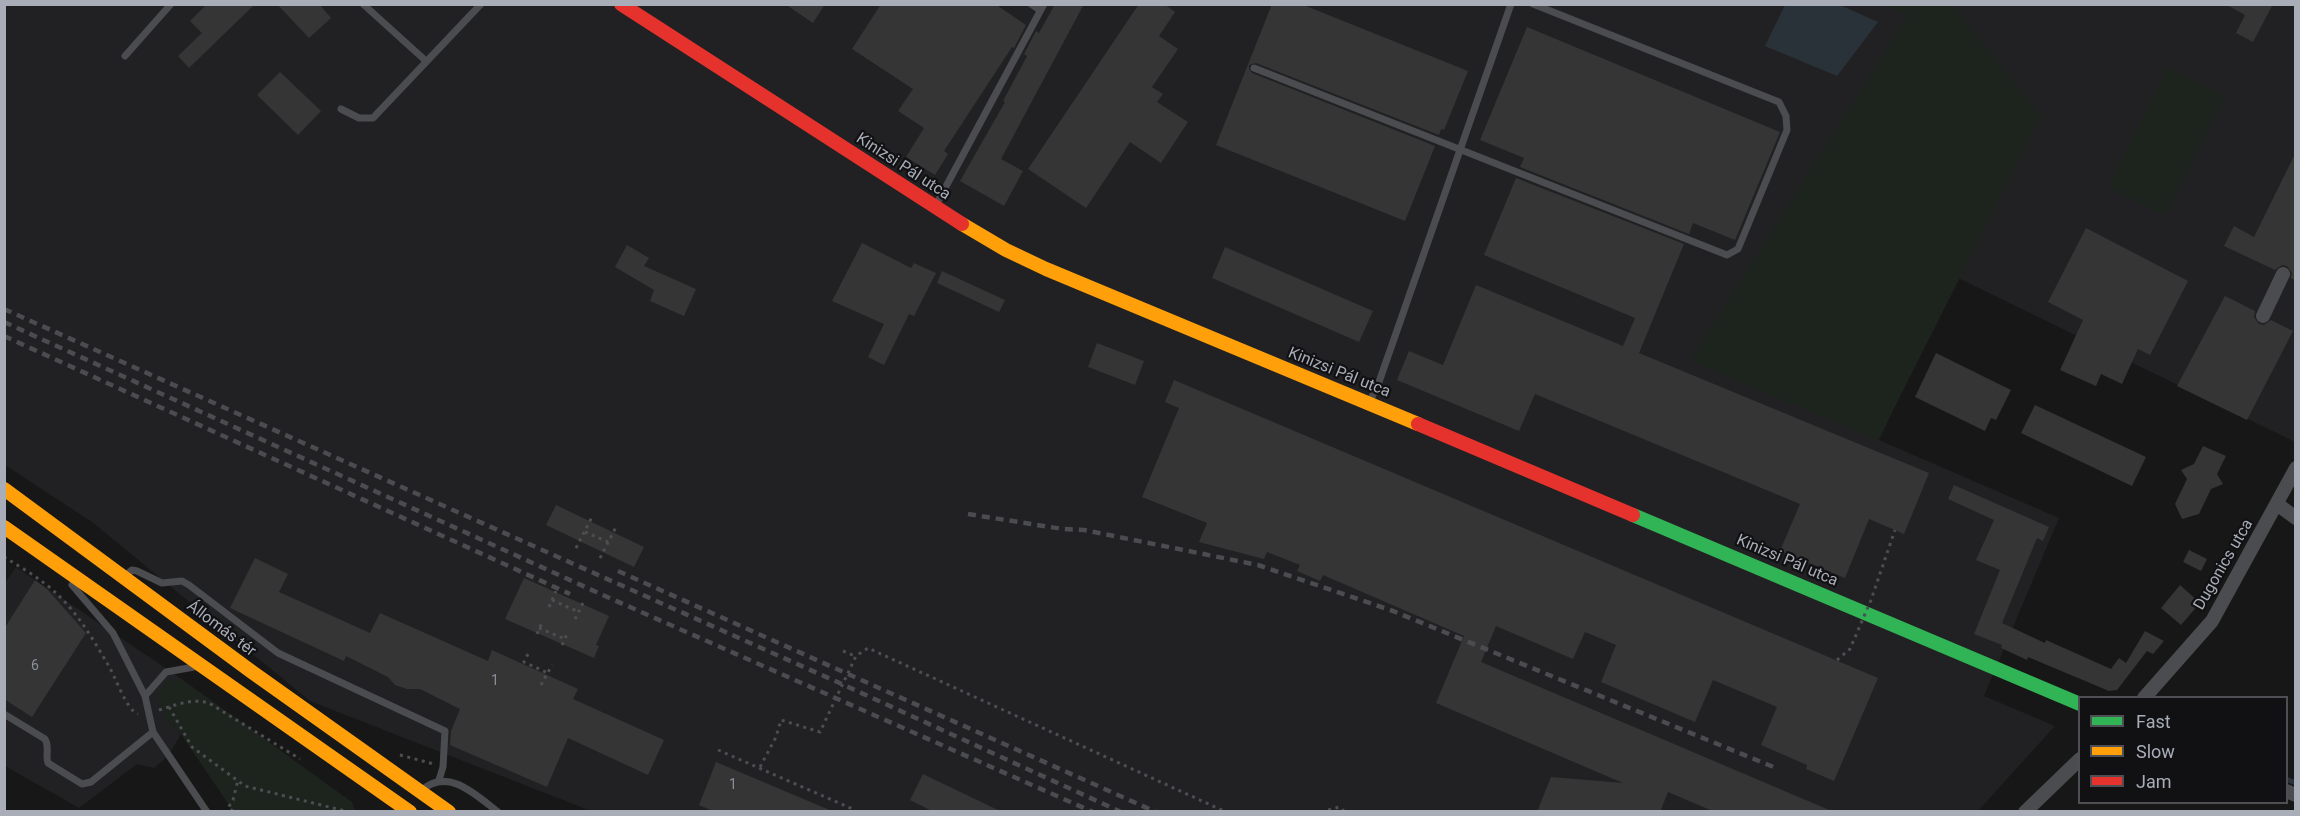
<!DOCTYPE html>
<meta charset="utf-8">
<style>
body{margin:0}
#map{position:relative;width:2300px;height:816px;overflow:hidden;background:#171717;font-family:Roboto,sans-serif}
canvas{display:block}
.frame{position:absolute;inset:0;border:6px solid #a8adb8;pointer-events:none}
.legend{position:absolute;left:2078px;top:696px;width:210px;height:108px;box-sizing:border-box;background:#111113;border:2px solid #4d4f55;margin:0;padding:8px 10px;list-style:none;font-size:18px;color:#a8adb8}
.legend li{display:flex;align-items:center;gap:12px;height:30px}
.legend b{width:30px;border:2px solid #4d4f55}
</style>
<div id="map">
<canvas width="2300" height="816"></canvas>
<div class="frame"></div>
<ul class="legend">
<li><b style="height:8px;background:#30b455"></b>Fast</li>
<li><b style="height:8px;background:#ff9f0a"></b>Slow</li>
<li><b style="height:8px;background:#e5322d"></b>Jam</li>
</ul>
</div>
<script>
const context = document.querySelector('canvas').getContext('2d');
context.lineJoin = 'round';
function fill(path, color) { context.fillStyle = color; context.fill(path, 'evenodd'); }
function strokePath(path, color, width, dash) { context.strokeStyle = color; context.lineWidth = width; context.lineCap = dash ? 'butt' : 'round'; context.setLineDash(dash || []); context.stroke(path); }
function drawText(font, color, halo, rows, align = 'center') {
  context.font = font + ' Roboto,sans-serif'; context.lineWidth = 4.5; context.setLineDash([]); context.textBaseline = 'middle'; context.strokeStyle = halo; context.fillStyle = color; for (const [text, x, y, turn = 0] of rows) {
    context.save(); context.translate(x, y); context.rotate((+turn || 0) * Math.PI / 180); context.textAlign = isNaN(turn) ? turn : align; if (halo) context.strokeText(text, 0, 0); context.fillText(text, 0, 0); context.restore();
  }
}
fill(new Path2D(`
 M4,5H2295V442L1956,277L1879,440L2059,518L1984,696L2055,726L1978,811H591L310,701L92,522L5,465Z
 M16,567L183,680H167L163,715L181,734L168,756L154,768L137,764L79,808L5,766L4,584Z`), '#212123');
fill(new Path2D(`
 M1883,5H1953L2041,117L1878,440L1690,361L1908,15Z
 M2168,67L2225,96L2165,215L2108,186Z
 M167,680H183L352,802L355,811H233L181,734L163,715L158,695Z`), '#1d241e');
fill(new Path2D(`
 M1785,5H1840L1878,22L1837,76L1765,46Z`), '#2a3239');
strokePath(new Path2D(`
 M2286,779L2296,783`), '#2a3239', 5);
fill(new Path2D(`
 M207,4H255L189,68L178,56L202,33L190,21Z
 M277,4H319L331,18L309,38Z
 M785,4H825L813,23Z
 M881,4H995L1026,25L1014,48L1012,47L944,151L948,154L935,175L906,157L924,128L898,111L913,89L852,49Z
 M1055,4H1084L1001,159L1023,171L1004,206L960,181L1005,102L1003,101L1027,56L1024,54L1036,31L1039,33Z
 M1139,4H1164L1175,12L1159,36L1178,49L1152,87L1163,94L1157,102L1188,122L1161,163L1130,142L1086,208L1028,169Z
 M1272,4H1301L1468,71L1444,130L1441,129L1439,135L1256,63L1249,65V69L1252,73L1435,146L1405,221L1216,145Z
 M2225,4H2273L2253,42L2236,33L2245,15Z
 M1527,27L1780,132L1735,240L1693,223L1689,234L1520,167L1524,158L1480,140Z
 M280,72L321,111L298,135L257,95Z
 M2295,154V280L2291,278L2292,273L2287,266L2282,265L2275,270L2224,246L2234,226L2254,237Z
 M1516,178L1684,244L1639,353L1929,473L1904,534L1869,519L1845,578L1780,551L1800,504L1535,394L1519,431L1397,380L1409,351L1443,365L1476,285L1623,346L1635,318L1484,255Z
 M2086,228L2188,281L2150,355L2138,349L2122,384L2101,374L2096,386L2060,370L2083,320L2048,302Z
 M862,243L911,268L914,263L936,273L914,316L909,314L884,365L868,357L884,324L832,301Z
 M627,245L649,258L644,266L696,289L684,316L650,301L654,290L615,267Z
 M1225,247L1373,311L1359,342L1212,278Z
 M942,271L1005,300L999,312L937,283Z
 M2225,296L2255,311L2254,317L2259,324L2264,325L2271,320L2293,331L2247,420L2177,386Z
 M1097,343L1144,361L1135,385L1088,367Z
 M1936,353L2011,390L1996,420L1991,418L1985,431L1915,397Z
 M1174,380L1878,678L1834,781L1806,769L1807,765L1761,745L1777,707L1713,680L1695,722L1601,682L1616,645L1585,632L1573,659L1496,626L1481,662L1834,812H1715L1668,792L1660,812H1537L1551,777L1623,783L1436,703L1464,636L1323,575L1320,581L1297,571L1300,565L1267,552L1264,559L1199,542L1207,523L1142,497L1179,408L1165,402Z
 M2035,405L2146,457L2132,486L2021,433Z
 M2203,446L2226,456L2217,474L2223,484L2211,489L2199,514L2182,519L2175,504L2187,479L2181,470L2194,464Z
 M1954,485L2049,527L2043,541L2037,538L2002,623L2045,643L2046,640L2111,669L2119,658L2126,663L2145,631L2164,641L2153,654L2147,651L2117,690L2109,691L2028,657L2027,660L2001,648L2002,645L1974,634L2000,570L1976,560L1994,520L1948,499Z
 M556,505L644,547L634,567L546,525Z
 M2189,550L2207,559L2201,571L2183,562Z
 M255,558L288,574L279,592L370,633L380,613L488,661L492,650L578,689L573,699L664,740L648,775L568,738L547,787L450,745L451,731L460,709L420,689H407L395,685L388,677L346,656L344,661L230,608Z
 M524,578L609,616L596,645L599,646L594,658L505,619Z
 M35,580L47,589L86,633L32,717L4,699V629Z
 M2180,585L2200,603L2181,625L2161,608Z
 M716,762L832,811V812H715L699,805Z
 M923,774L1002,812H934L910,800Z`), '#353536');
strokePath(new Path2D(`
 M585,532L608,542
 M576,548L592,517
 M4,557C22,568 43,580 58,595C78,614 93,639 107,663C115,675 126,710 138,714
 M600,558L616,527
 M552,600L579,612
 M549,607L556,591
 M575,619L583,603
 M539,628L565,639
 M537,634L543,620
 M562,645L568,632
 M843,651L855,656
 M528,654L524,662L548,673
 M541,685L552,665
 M169,707L192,747L245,786L349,812
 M159,710C176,705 192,698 209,703L300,759
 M718,750L855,810
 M400,755L434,764
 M760,767L776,737L781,720L820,732L856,656L868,648L1226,812
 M233,811L228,808L233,800L238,780
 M1321,812L1339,807L1345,812`), '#4d4e52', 3, [3, 4.5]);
strokePath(new Path2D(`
 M363,4L426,61
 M1031,4L1040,10
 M125,56L171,4
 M1254,68L1727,255L1738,249L1787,130L1786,116L1779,102L1533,4
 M341,109L359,118H373L481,4
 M936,205L1044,4
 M1370,401L1379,382L1511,4
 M126,575L132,570L137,571L162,583L182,581L189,585L278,653L445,731L443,767L439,780
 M72,585L113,633L145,696L153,732L207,812
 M145,696L166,672L194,667
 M4,714L45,739C50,747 45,755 48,763L82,784L91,782L153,732
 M422,790C448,767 476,795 498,812`), '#4b4c50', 7);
strokePath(new Path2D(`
 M2263,316L2283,274
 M2277,504L2296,518
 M2144,698L2212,621L2296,468
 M2286,791L2296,795
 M2025,812L2080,759`), '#4b4c50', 14);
strokePath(new Path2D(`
 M1633,515L2080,704`), '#30b455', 14);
strokePath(new Path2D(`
 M962,224L1006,250L1046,269L1418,424
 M4,489L252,672L449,812
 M4,527L410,812`), '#ff9f0a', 14);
strokePath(new Path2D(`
 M621,4L962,224
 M1418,424L1633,515`), '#e5322d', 14);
strokePath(new Path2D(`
 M4,309L844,685L1121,812
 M4,322L605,596L1093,812
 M4,336L570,594
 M968,514L1063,529L1084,530L1258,565L1393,611L1776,768
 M618,571L1156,812`), '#4b4c4f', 4.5, [8, 6]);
strokePath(new Path2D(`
 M1837,660L1850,649L1871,600L1895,530`), '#4d4e52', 3, [3, 4.5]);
drawText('14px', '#8b8f98', null, [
 ["6",35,666],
 ["1",495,681],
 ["1",733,785]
]);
drawText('16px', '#a8adb8', '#111113', [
 ["Kinizsi Pál utca",903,167,33],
 ["Kinizsi Pál utca",1339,373,22],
 ["Kinizsi Pál utca",1787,561,23],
 ["Dugonics utca",2224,565,-60],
 ["Állomás tér",221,629,37]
]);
</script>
